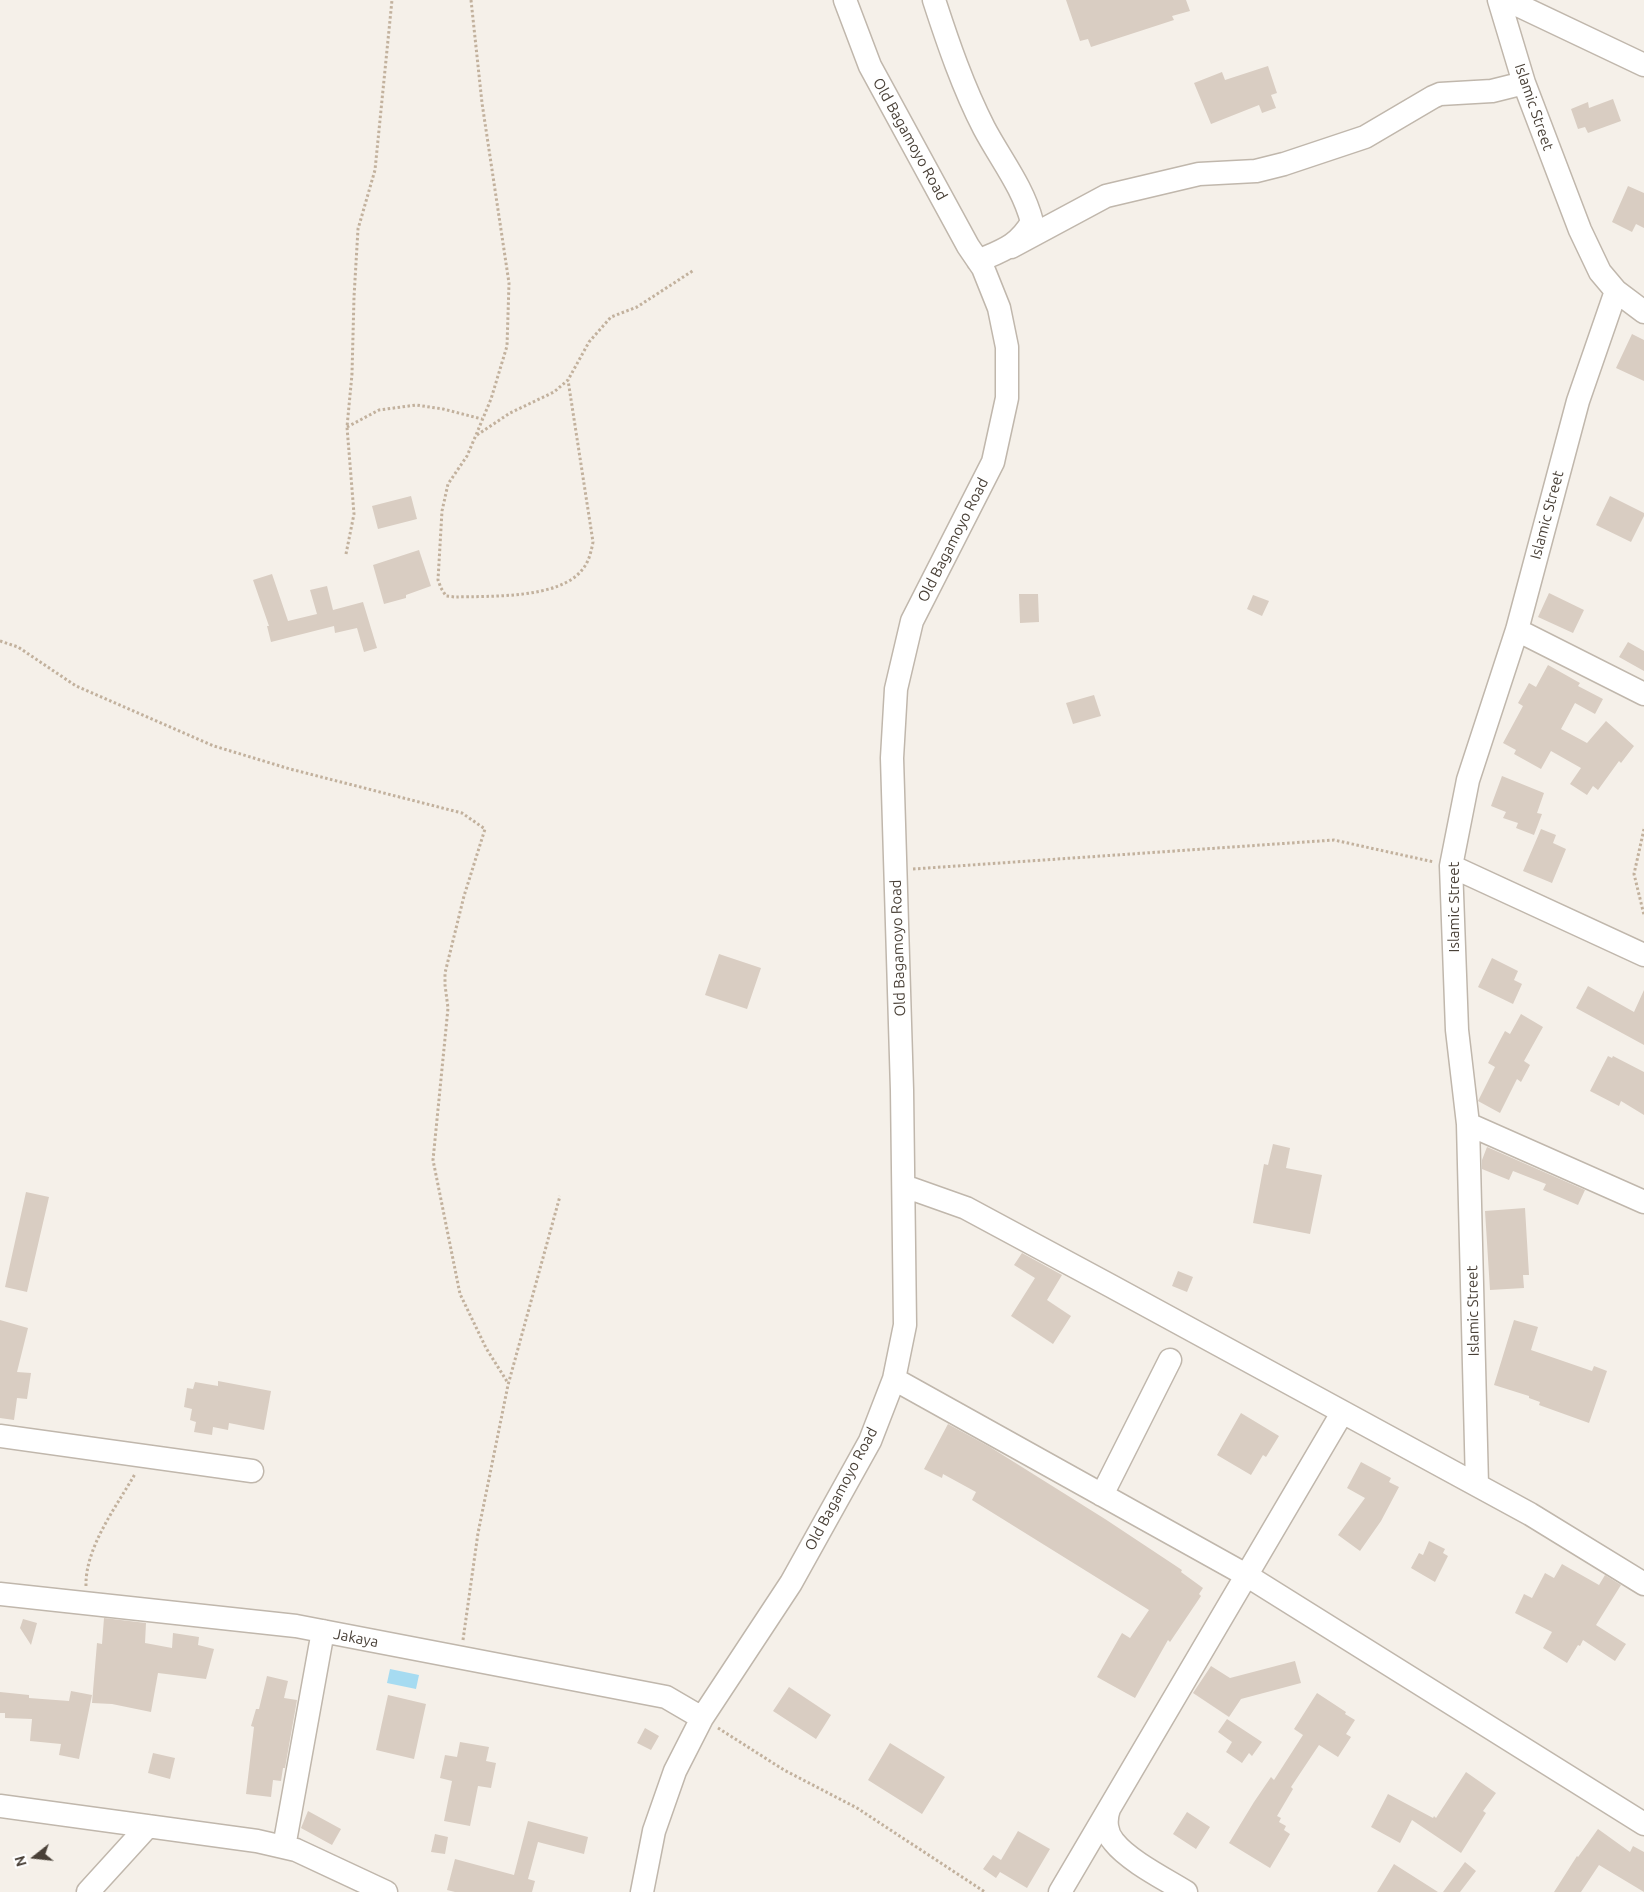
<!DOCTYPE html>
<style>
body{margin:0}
#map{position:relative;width:1644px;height:1892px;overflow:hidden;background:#f5f0e9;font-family:Ubuntu,sans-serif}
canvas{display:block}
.north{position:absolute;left:10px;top:1832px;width:50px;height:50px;-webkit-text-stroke:4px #fff;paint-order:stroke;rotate:254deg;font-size:14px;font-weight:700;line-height:20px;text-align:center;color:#494037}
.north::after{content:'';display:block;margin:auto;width:18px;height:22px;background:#494037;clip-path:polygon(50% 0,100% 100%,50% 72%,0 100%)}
</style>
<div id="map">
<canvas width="1644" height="1892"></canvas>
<div class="north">N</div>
</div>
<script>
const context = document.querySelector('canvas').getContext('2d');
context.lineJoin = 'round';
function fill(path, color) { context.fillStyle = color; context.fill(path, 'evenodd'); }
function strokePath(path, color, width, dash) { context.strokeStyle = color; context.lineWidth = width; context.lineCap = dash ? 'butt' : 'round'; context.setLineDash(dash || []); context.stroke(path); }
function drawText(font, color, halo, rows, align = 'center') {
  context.font = font + ' Ubuntu,sans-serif'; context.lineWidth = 4; context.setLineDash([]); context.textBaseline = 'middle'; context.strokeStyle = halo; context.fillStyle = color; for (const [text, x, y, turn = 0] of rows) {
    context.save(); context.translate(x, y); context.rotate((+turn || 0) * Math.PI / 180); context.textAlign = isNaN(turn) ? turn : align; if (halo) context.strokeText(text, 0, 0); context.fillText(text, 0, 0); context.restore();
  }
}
fill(new Path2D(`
 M390,1669L419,1675L416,1689L387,1683Z`), '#a6dbf1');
fill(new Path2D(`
 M1066,0H1186L1190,11L1172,16L1174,20L1091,47L1088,39L1080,41Z
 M1268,66L1277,93L1271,95L1276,108L1262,113L1259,105L1211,124L1194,83L1222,72L1225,80Z
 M1613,99L1621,121L1588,133L1585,127L1578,129L1571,109L1588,102L1589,108Z
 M1628,186L1644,193V228L1636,224L1632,232L1612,222Z
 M1632,334L1644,340V381L1616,368Z
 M411,496L417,519L378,529L372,506Z
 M1610,496L1644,513V516L1631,542L1596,525Z
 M419,550L431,586L406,595V598L384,604L373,565Z
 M272,574L288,621L317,614L310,590L327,586L333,610L363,602L377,648L364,652L357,628L335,633L334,626L271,642L267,626H269L253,580Z
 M1549,593L1584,610L1573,633L1538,617Z
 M1019,594H1038L1039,622L1020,623Z
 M1253,595L1269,601L1262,616L1247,609Z
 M1628,642L1644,651V671L1619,657Z
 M1548,665L1580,683L1578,686L1603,699L1595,714L1575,703L1561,729L1587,743L1606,721L1634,746L1621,763L1619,761L1598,790L1593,786L1587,795L1570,784L1581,768L1551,751L1541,769L1514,754L1516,750L1503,743L1523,706L1518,703L1529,683L1536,687Z
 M1094,695L1101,716L1073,724L1066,703Z
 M1502,776L1544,793L1537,813L1542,814L1534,835L1516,828L1518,823L1503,818L1506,812L1491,806Z
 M1541,829L1556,835L1553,843L1566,849L1552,883L1523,871Z
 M719,954L761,968L747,1009L705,995Z
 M1492,958L1518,971L1514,980L1522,984L1513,1004L1478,987Z
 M1588,986L1634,1012L1644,990V1045L1576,1008Z
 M1521,1014L1543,1027L1524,1061L1530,1065L1521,1082L1517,1079L1500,1113L1478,1101L1495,1067L1488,1063L1505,1031L1510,1034Z
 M1608,1056L1612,1058L1613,1056L1644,1072V1115L1621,1101L1619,1106L1590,1091Z
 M1273,1144L1290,1148L1286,1168L1322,1175L1310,1234L1253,1223L1264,1164L1268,1165Z
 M1487,1147L1585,1190L1578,1205L1543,1190L1546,1184L1513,1171L1509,1180L1482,1169V1160Z
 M26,1192L49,1197L27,1292L5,1287Z
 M1525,1208L1529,1275H1523L1524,1288L1490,1290L1485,1211Z
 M1022,1253L1062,1275L1047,1300L1071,1316L1053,1344L1011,1316L1035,1278L1014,1265Z
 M1178,1271L1193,1277L1187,1292L1172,1286Z
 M0,1320L28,1328L17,1372L31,1373L27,1399L17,1398L14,1420L0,1418Z
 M1514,1320L1538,1327L1531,1350L1592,1371L1594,1366L1607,1371L1589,1423L1539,1405L1540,1402L1529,1398V1396L1494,1385Z
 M218,1381L271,1391L264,1430L229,1423L228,1430L213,1427L212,1435L194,1432L196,1422L190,1420L192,1409L184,1407L187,1388L193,1389L195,1382L218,1386Z
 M1241,1413L1279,1436L1266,1457L1263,1455L1251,1475L1217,1455Z
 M948,1424L990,1447L1105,1519L1182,1570L1181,1572L1203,1588L1199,1594L1201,1596L1170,1642L1168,1640L1135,1698L1097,1677L1122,1633L1130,1638L1149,1610L972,1500L976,1492L943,1474L942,1478L924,1469Z
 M1361,1462L1391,1478L1389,1482L1399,1487L1381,1521L1360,1551L1338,1535L1365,1498L1347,1488Z
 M1429,1541L1445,1549L1443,1553L1448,1556L1435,1582L1411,1568L1419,1553L1423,1555Z
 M1562,1564L1599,1585L1605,1575L1621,1585L1596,1625L1626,1644L1615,1661L1583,1640L1580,1646L1578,1645L1567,1663L1543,1648L1552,1632L1515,1613L1524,1594L1532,1598L1545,1573L1554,1578Z
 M104,1618L146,1623L145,1643L172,1648L173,1633L199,1637L198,1645L214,1649L206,1679L158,1673L151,1712L112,1704L92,1703L97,1643L102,1644Z
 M23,1619L37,1623L31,1645L20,1628Z
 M1295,1661L1301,1683L1241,1699L1229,1717L1193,1693L1211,1666L1230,1678Z
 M267,1676L288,1681L284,1698L297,1700L285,1768H283L281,1781L273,1780L271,1797L246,1794L254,1727L251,1726L256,1709H259Z
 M789,1687L831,1715L816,1739L773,1711Z
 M71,1691L92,1695L79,1759L59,1755L61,1744L30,1741L32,1719L5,1718V1713H0V1692L29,1695V1698L69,1701Z
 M1317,1693L1346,1712L1345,1714L1355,1720L1346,1734L1351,1737L1338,1757L1319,1745L1291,1787L1293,1789L1277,1816L1281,1818L1279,1822L1286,1826L1284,1830L1290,1834L1270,1868L1229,1843L1254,1802L1271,1777L1274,1780L1303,1735L1294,1729Z
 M388,1695L426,1704L414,1759L376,1750Z
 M1227,1719L1262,1742L1252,1756L1249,1753L1242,1763L1226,1752L1232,1742L1218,1732Z
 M645,1728L659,1736L651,1750L637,1743Z
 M460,1742L489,1747L486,1761L496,1763L491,1788L478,1786L470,1826L444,1821L452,1781L440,1778L445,1755L457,1757Z
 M890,1743L945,1777L922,1814L868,1780Z
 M153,1753L175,1758L170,1779L148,1773Z
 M1466,1772L1496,1793L1483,1811L1486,1813L1461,1853L1412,1820L1400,1843L1371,1827L1388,1794L1433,1818L1434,1816L1436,1818Z
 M308,1811L341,1829L332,1845L301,1828Z
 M1187,1812L1210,1827L1196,1849L1173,1834Z
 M528,1821L588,1837L584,1854L538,1842L528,1879L535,1881L532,1892H455L447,1890L455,1859L514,1875Z
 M1598,1829L1630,1852L1633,1846L1644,1852V1892L1599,1865L1581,1892H1554L1577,1856L1578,1857Z
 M1018,1831L1050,1849L1027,1888L1000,1872L996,1878L983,1869L993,1855L1001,1860Z
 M435,1834L448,1837L445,1854L431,1852Z
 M1465,1862L1476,1871L1460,1892H1443Z
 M1394,1864L1438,1892H1377Z`), '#d9cdc2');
const minor = new Path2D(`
 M934,0C948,43 963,87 984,128C1001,160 1023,187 1032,222C1018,246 1003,250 978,261
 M1507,0L1644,65
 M1011,247L1106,196L1199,174L1256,171L1284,164L1365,137L1433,97L1440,94L1492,91L1524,83
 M1616,291L1644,312
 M1517,630L1644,694
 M1451,866L1644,955
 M1468,1124L1644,1202
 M904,1186L966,1208L1111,1286L1530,1514L1644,1584
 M894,1379L1246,1575L1644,1824
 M0,1436L252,1471
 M1477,1485L1468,1124L1457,1030L1451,866L1468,780L1517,630L1578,401L1616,291L1600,272L1580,230L1524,83L1499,0
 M1102,1495L1170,1360
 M0,1594L296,1626L666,1697L702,1718
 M0,1806L257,1841L296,1850L386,1892
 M1109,1809C1105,1820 1106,1833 1114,1842C1129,1861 1165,1879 1186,1892
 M284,1847L323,1631
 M88,1892L148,1826
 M642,1892L654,1831L675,1771L702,1718L791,1583L870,1441L894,1379L905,1325L902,1090L892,758L896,689L912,621L993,462L1007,398V347L999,308L983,268L968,246L870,66L845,0
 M1060,1892L1342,1413`);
strokePath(minor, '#c0b7ac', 25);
strokePath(new Path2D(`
 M471,0L482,103L509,283L507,346L491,399L476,435L467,456L448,484L442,511L438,580L441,588L446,596L455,597C490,596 559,599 582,570C589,562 591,552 593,542L568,380
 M347,427L379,410L416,405L443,409L482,419
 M477,435L510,413L554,392L568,380L589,342L611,317L637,307L694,270
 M346,554L354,514L347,427L352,374L354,297L358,229L375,170L392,0
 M0,641L18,647L76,686L214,746L290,769L462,813L485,829L464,896L445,973V985L448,1008L433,1160L460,1294L486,1348L508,1383
 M1644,829L1634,874L1644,915
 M913,869L1334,840L1434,862
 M86,1586C85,1548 116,1507 135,1474
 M463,1640L478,1533L508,1385L560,1196
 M718,1728L784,1770L857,1808L985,1892`), '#c2b19d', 3, [2.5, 2.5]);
strokePath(minor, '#fff', 22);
drawText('15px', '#494037', '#fff', [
 ["Islamic Street",1534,107,71],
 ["Old Bagamoyo Road",910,139,61],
 ["Islamic Street",1547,515,-75],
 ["Old Bagamoyo Road",953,540,-63],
 ["Islamic Street",1454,907,-90],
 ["Old Bagamoyo Road",898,948,-92],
 ["Islamic Street",1473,1311,-91],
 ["Old Bagamoyo Road",841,1489,-62],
 ["Jakaya",356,1638,11]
]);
</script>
